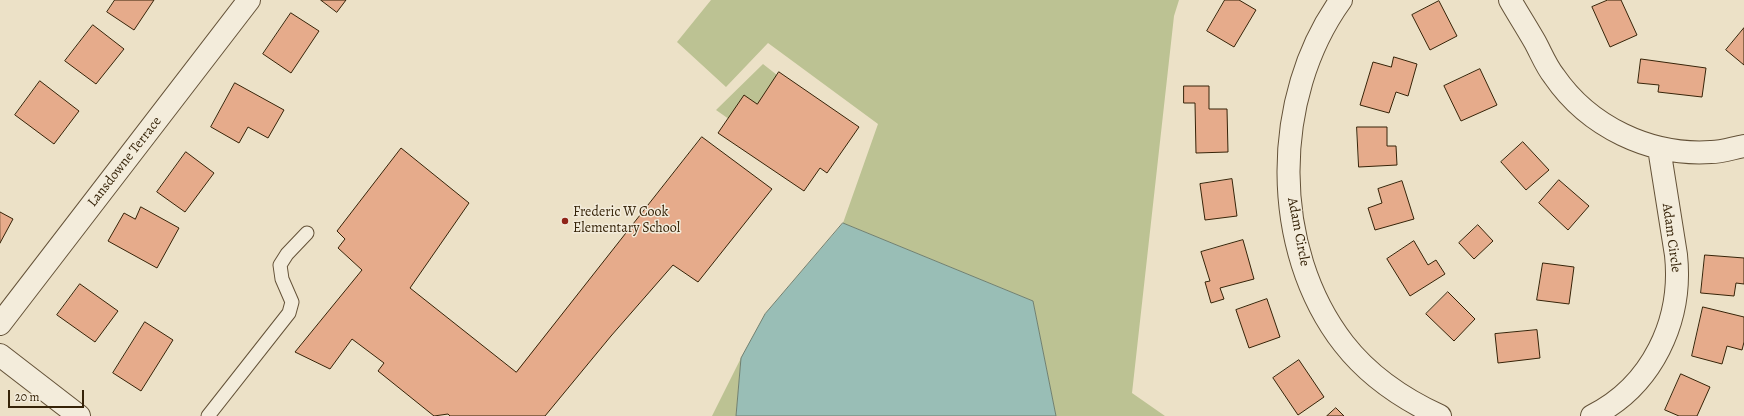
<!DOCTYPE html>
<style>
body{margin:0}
#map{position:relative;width:1744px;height:416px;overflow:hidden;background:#ece1c7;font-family:Alegreya,serif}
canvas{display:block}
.scale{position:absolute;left:8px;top:390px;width:76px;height:18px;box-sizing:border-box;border:2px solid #362308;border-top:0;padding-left:5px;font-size:12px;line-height:14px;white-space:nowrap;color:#362308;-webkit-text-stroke:3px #f3ecdb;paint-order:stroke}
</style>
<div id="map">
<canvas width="1744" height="416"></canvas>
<div class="scale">20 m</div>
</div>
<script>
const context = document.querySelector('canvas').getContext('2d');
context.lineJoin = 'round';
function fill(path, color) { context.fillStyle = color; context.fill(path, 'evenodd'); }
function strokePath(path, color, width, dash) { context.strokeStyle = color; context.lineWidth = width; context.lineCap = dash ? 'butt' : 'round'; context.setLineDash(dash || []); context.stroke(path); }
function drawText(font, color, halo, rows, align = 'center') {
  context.font = font + ' Alegreya,serif'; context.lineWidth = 3; context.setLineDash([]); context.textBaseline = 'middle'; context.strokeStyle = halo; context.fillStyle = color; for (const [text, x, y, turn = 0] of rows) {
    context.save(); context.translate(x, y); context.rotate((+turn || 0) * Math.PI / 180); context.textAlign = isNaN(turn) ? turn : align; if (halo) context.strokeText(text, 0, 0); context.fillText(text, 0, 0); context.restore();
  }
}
fill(new Path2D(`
 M711,0H1179L1174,16L1132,393L1165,416H1056L1033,301L843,223L878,124L768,43L726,87L677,42Z
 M763,64L847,130L813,178L716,110Z
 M741,358L736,416H712Z`), '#bcc293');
const water = new Path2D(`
 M843,223L1033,301L1056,416H736L741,358L765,314Z`);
fill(water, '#99beb6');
strokePath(water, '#718070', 1);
const building = new Path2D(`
 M115,0H154L134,30L107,12Z
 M321,0H346L337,12Z
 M1225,0H1239L1256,10L1234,47L1207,31Z
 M1608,0H1621L1637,35L1610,47L1592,7Z
 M1439,1L1457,36L1430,50L1412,15Z
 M291,13L319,31L291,73L263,54Z
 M93,25L124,49L96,84L65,61Z
 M1744,28V65L1726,50Z
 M1394,57L1417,64L1408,96L1396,92L1389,113L1360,105L1373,62L1391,67Z
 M1641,59L1706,68L1702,97L1658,92L1659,85L1638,83Z
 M1480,69L1497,105L1461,121L1444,86Z
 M779,72L859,127L827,173L820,168L804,191L718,133L744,95L757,104Z
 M40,81L79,111L54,144L15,115Z
 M235,83L284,110L268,138L248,127L239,143L211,127Z
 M1184,86H1209V109H1227L1228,152L1196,153L1195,103H1184Z
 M1357,127H1387V146H1396L1397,165L1359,167Z
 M702,137L772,189L698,282L673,265L611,336L545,416H450L448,414L434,416L378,371L384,363L352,339L330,369L295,352L362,270L338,248L345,239L337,231L401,148L469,203L410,288L516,372Z
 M1523,142L1549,170L1526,190L1501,162Z
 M186,152L214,173L185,212L157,192Z
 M1232,179L1237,216L1205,220L1200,184Z
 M1559,180L1589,206L1568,230L1539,203Z
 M1402,181L1414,219L1375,230L1368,208L1382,203L1378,189Z
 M141,207L179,228L157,268L108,241L124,213L135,219Z
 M0,212L13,219L0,243Z
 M1478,225L1493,241L1474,259L1459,243Z
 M1243,240L1254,279L1220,288L1224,299L1211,303L1205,282L1210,281L1201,252Z
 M1414,241L1428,265L1436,260L1445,274L1410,296L1387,259Z
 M1705,255L1744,258V284L1736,283L1734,296L1701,293Z
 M1543,263L1574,267L1569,304L1537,300Z
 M80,284L118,311L95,342L57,315Z
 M1448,292L1475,319L1454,341L1426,314Z
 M1267,299L1280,337L1249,348L1236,310Z
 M1703,307L1744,317V342L1742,350L1727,346L1722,364L1692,356Z
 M145,322L173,340L141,391L113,373Z
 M1537,330L1540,358L1498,363L1495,334Z
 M1299,360L1324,397L1298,415L1273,378Z
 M1681,374L1710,387L1697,416H1679L1665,410Z
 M1336,408L1344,416H1327Z`);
fill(building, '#e6ab8b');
strokePath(building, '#362308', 1);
const service = new Path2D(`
 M208,416L289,313L292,302L282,279L280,265L287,254L307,233`);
const minor = new Path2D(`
 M1341,0C1271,97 1270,249 1344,344C1369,376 1403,399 1440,416
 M1510,0C1518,14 1527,28 1535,42C1541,53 1546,66 1554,76C1589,127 1650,156 1711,152C1722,152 1733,148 1744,146
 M0,324L249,0
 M0,355L79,416
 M1592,416C1652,386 1683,321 1676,255L1659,148`);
strokePath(service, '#645238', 15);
strokePath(minor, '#645238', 24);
strokePath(service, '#f3ecdb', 13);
strokePath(minor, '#f3ecdb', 22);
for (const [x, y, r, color] of [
 [565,221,4,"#8f2418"]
]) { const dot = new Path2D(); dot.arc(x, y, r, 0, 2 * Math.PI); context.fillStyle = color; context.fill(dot); strokePath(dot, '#f3ecdb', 1.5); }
drawText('14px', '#362308', '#f3ecdb', [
 ["Lansdowne Terrace",125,162,-52],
 ["Adam Circle",1298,232,79],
 ["Adam Circle",1671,238,82]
]);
drawText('14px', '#362308', '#f3ecdb', [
 ["Frederic W Cook",573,213],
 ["Elementary School",573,229]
], 'left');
</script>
